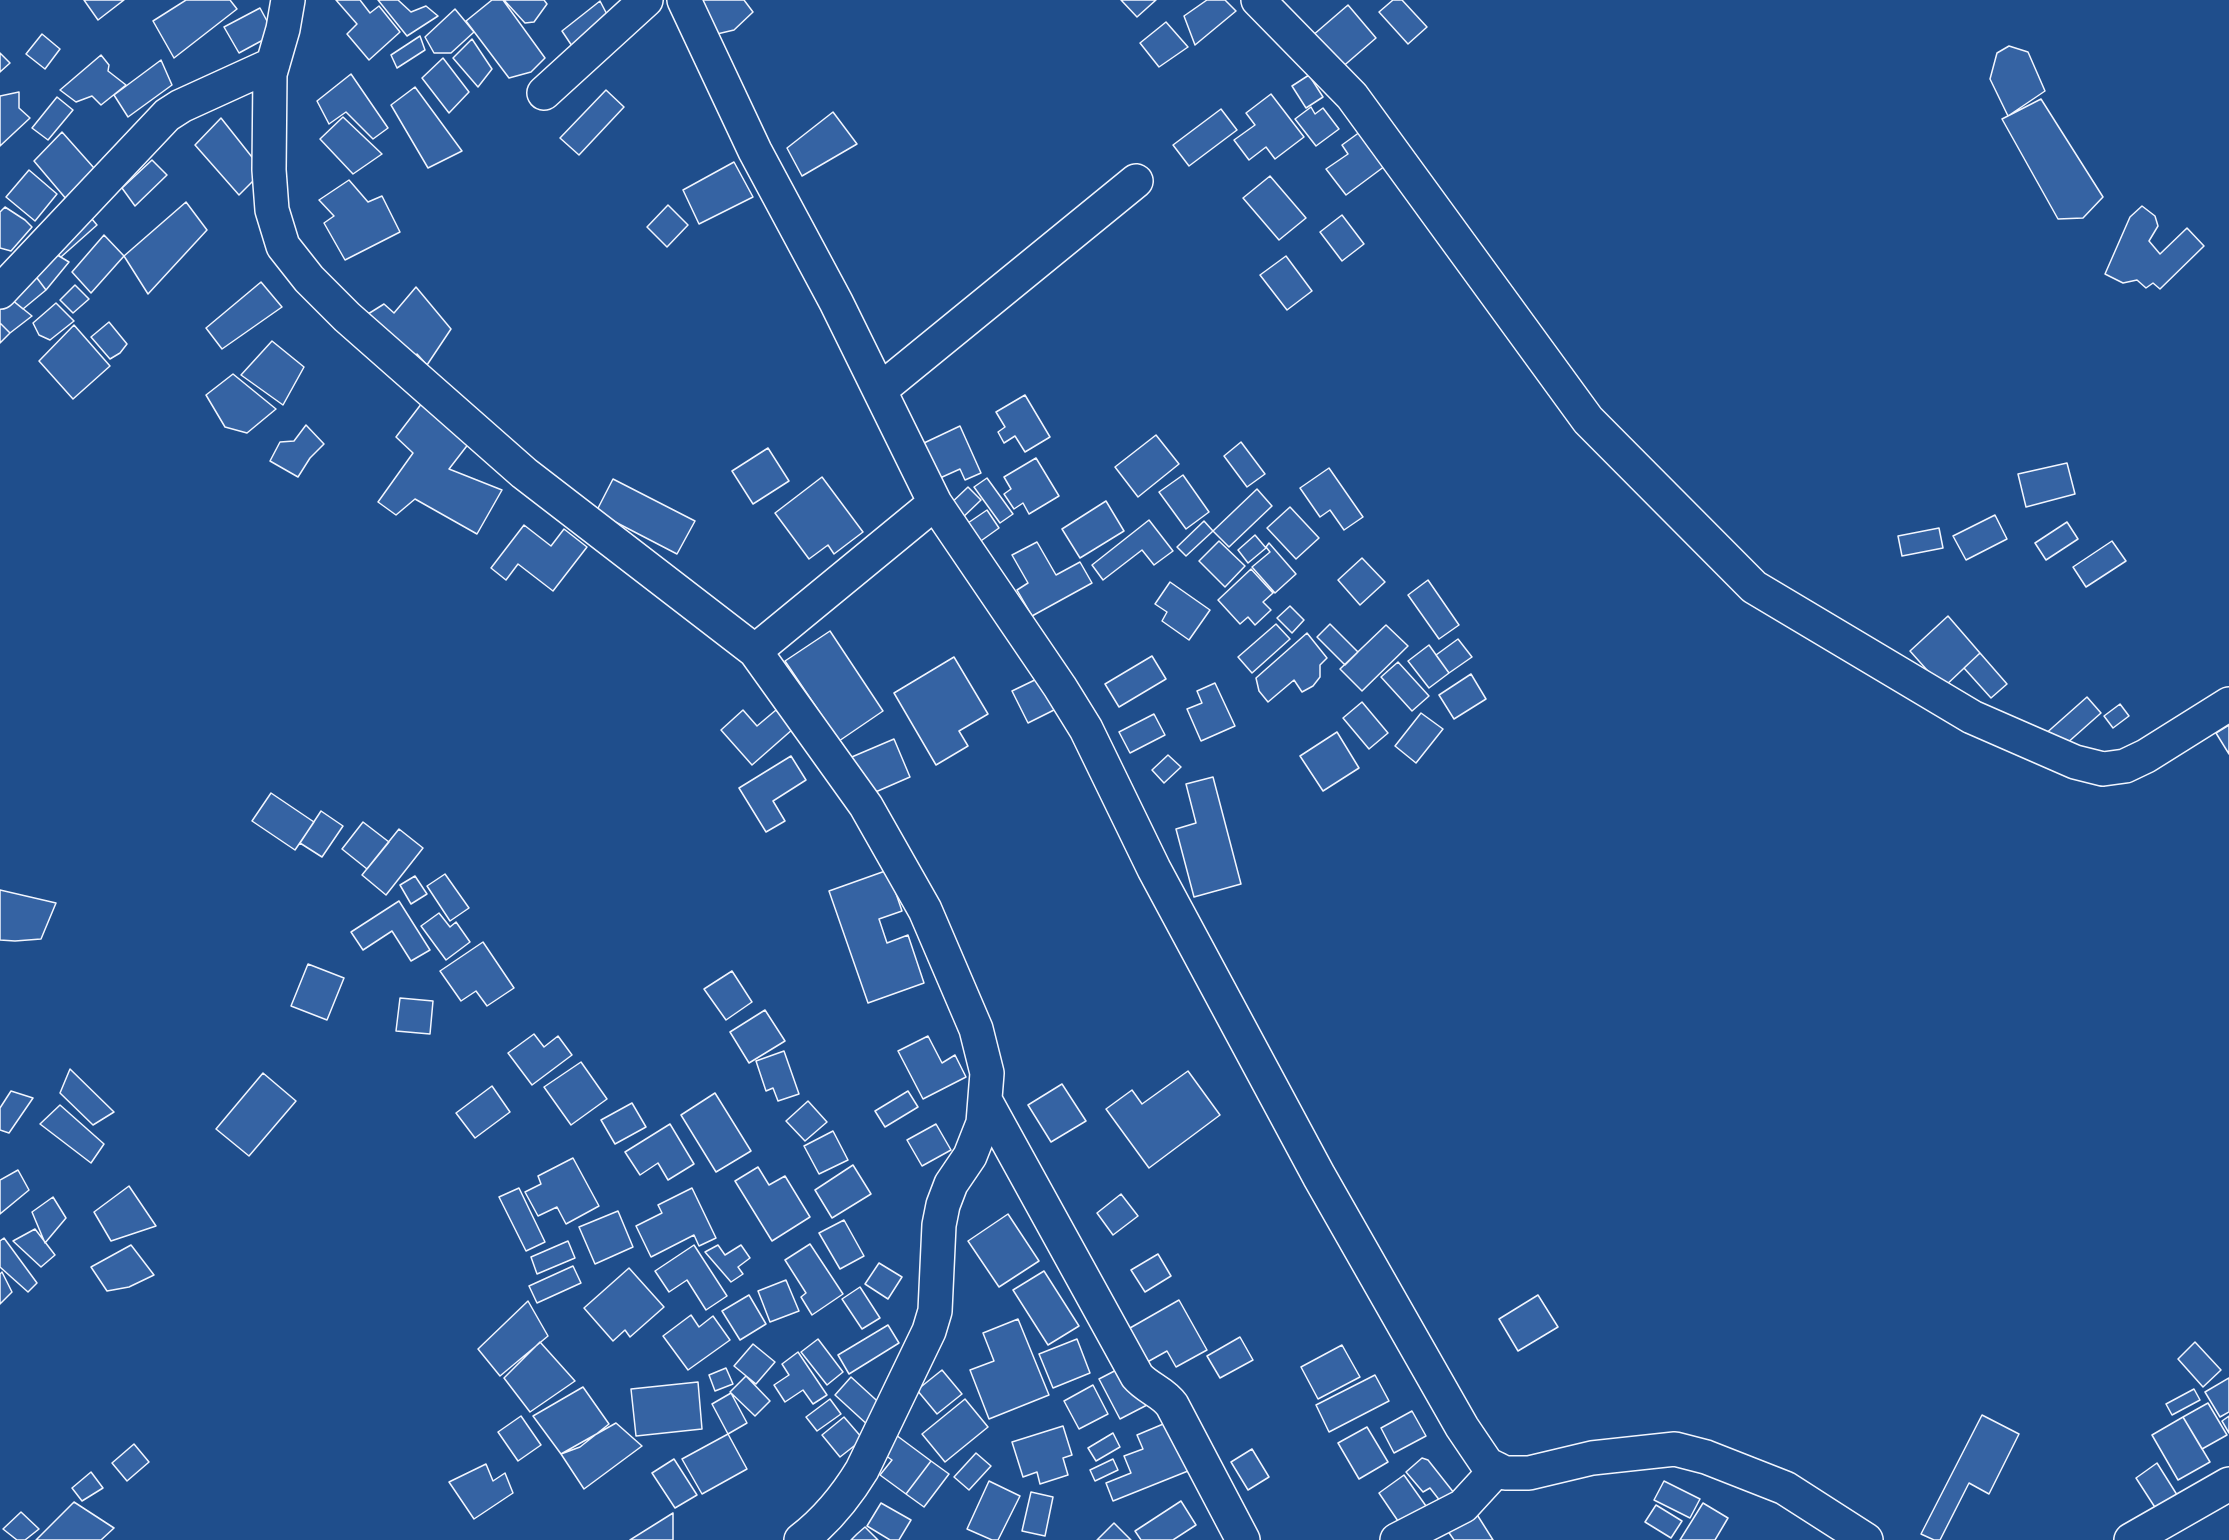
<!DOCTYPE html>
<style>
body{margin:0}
canvas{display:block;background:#1f4e8c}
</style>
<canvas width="2229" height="1540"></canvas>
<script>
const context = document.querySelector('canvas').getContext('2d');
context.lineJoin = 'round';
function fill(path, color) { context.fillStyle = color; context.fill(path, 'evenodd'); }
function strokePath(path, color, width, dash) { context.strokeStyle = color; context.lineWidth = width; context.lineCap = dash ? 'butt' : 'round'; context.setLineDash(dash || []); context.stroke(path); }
const building = new Path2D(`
 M84,0H124L98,20Z
 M186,0H230L237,9L174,58L153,21Z
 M336,0H360L370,13L379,6L400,32L369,60L347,34L357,24Z
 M378,0H398L411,12L426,6L438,16L407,36Z
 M492,0H503L545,58L531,72L509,78L466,21Z
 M504,0H544L547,4L534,22L525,23Z
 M697,0H744L753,12L734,30L717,34Z
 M1121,0H1156L1137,17Z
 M1207,0H1225L1236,11L1195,45L1184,16Z
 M1393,0H1402L1427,27L1408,44L1379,12Z
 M600,1L612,24L574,49L562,31Z
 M1348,5L1376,38L1340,69L1312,36Z
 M260,8L274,34L239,53L224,27Z
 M455,9L474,32L451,53H434L425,37Z
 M1166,22L1188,47L1159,67L1140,43Z
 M42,34L60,49L45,69L26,54Z
 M420,36L425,50L397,68L391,55Z
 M472,39L492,69L478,87L453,58Z
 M2009,46L2028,52L2045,91L2008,116L1990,79L1997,53Z
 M0,53L10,63L0,72Z
 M101,55L109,65L108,71L126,85L101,105L92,96L76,102L60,90Z
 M443,58L469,92L449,113L422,78Z
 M161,60L172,85L128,117L114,95Z
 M351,74L388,128L373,139L346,112L329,124L317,101Z
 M1309,75L1323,97L1306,108L1292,86Z
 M415,87L462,151L428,168L391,105Z
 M606,90L624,107L579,155L560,138Z
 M19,92V108L30,118L0,146V96Z
 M1271,94L1304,137L1275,159L1266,147L1249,160L1234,140L1255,125L1246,113Z
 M57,97L73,110L48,140L32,128Z
 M2041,99L2103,197L2083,218L2058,219L2002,119Z
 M1311,107L1315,114L1323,108L1339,129L1316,146L1295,119Z
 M1221,109L1237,130L1189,166L1173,145Z
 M833,112L857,144L802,176L787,148Z
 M343,117L382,154L353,174L320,139Z
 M221,118L263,171L239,195L195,145Z
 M1364,129L1389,163L1346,195L1326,169L1348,154L1342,145Z
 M62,132L94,168L67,200L34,161Z
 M152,160L167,175L135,206L122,188Z
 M734,162L753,197L699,224L683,190Z
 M29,170L57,194L35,221L6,197Z
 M1270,176L1306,218L1279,240L1243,198Z
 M349,180L368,202L382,196L400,232L345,260L324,223L334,216L319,200Z
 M186,202L207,230L148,294L124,256Z
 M668,205L688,225L667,247L647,227Z
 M81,206L97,225L61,257L47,246Z
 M2142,206L2155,216L2158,226L2149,241L2160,254L2187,228L2204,246L2160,289L2153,283L2146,288L2137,280L2123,283L2105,274L2130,217Z
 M5,207L25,220L32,227L11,251L0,248V212Z
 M1342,215L1364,244L1342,261L1320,232Z
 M104,235L124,256L91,293L72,272Z
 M49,250L69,262L46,290L31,270Z
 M1286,256L1312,291L1287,310L1260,275Z
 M31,270L46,290L23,309L6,295Z
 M261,282L282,307L222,349L206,328Z
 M75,285L89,299L73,313L60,300Z
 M416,287L451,329L427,365L417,354L413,360L368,314L384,304L394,313Z
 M6,295L32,316L10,333L0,323V300Z
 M56,303L74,321L50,340L39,335L33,323Z
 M109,322L127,344L120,353L110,359L91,337Z
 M0,323L10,333L0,343Z
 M74,325L110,366L73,399L39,361Z
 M272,341L304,367L283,405L241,375Z
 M233,374L276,409L247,433L225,427L206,395Z
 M1025,395L1050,437L1025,452L1015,436L1004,443L998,432L1005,427L996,412Z
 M422,403L473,438L449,469L502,490L477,534L415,499L396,515L378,502L413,453L396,437Z
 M306,425L324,444L310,458L298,477L270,461L280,442L294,441Z
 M960,426L981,473L965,480L960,469L940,478L924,443Z
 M1156,435L1179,464L1138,497L1115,467Z
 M1241,442L1265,474L1247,487L1224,456Z
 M768,448L789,481L753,504L732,471Z
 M1036,458L1059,496L1029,514L1023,503L1014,509L1004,494L1011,489L1004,477Z
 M2067,463L2075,494L2026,507L2018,474Z
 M1329,468L1363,517L1344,530L1330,510L1320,517L1300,488Z
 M1183,475L1209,512L1186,529L1159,492Z
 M822,477L863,532L834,554L828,545L809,559L775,513Z
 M987,478L1013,514L1000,523L974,487Z
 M613,479L695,521L677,554L596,512Z
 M968,487L981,500L959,521L946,508Z
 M1257,489L1272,506L1229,547L1213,531Z
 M1106,501L1124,531L1080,558L1062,529Z
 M1290,507L1319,538L1296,559L1267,528Z
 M987,510L999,528L978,543L965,525Z
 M1995,515L2007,539L1966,560L1953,536Z
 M1149,520L1173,551L1154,565L1142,550L1103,580L1092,565Z
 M1204,521L1213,531L1186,556L1177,547Z
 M2067,522L2078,539L2046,560L2035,543Z
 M524,525L551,546L564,529L587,547L553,591L518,564L506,580L491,568Z
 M1939,528L1943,548L1902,556L1898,536Z
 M1255,535L1266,548L1248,563L1238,550Z
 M1219,541L1245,566L1225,587L1199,561Z
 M2112,541L2126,561L2086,587L2073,567Z
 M1037,542L1056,575L1080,562L1092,583L1032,616L1017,590L1028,583L1012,555Z
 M1269,543L1296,574L1275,593L1252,567L1270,552L1266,547Z
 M1362,558L1385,582L1360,605L1338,580Z
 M1251,569L1273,593L1263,602L1271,610L1255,625L1248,617L1240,624L1218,600Z
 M1428,580L1459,625L1439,639L1408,595Z
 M1170,582L1210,610L1189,640L1162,621L1167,612L1155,604Z
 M1290,606L1304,620L1292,633L1277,618Z
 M1948,616L1980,653L1943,688L1910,651Z
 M1276,624L1290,639L1252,673L1238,657Z
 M1330,624L1358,652L1345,665L1317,637Z
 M1386,625L1408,646L1362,691L1340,669Z
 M830,631L883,711L839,741L785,661Z
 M1307,633L1327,658L1320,665V677L1313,686L1302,692L1294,680L1268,702L1259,691L1256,678Z
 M1458,639L1472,657L1449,673L1436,655Z
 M1429,645L1449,673L1429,688L1408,661Z
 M1980,653L2007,684L1991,698L1964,668Z
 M1152,656L1166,679L1119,707L1105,684Z
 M954,657L988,714L959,731L968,746L936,765L894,693Z
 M1398,662L1429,696L1412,711L1381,677Z
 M1471,674L1486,699L1454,719L1439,695Z
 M1041,677L1056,709L1028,723L1012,691Z
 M1215,683L1235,726L1201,741L1187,709L1202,703L1197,691Z
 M2087,697L2101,713L2057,752L2043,736Z
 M1362,702L1388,733L1369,749L1343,718Z
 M2120,704L2129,716L2113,728L2104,716Z
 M743,710L757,726L776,710L793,729L752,765L721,730Z
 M1421,713L1443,729L1416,763L1395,746Z
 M1154,714L1165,735L1130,753L1119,732Z
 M2229,725V754L2216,733Z
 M1337,732L1359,768L1323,791L1300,756Z
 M894,739L910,777L864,797L847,759Z
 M1168,755L1181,767L1164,783L1152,770Z
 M791,756L806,780L773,801L785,821L766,832L739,788Z
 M1213,777L1241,884L1194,897L1176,829L1196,823L1186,784Z
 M271,793L314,822L295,850L252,821Z
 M321,811L343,826L322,857L300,843Z
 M363,822L389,842L367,869L342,849Z
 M399,829L423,848L386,895L362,875Z
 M888,870L902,911L879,919L887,943L908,935L924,983L868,1003L829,891Z
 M445,874L469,908L450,921L427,886Z
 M415,876L427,894L411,904L400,885Z
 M0,890L56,903L41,939L15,941L0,940Z
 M399,901L430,950L411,961L392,931L363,950L351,932Z
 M439,913L450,927L456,922L470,942L446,960L421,926Z
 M483,942L514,988L487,1006L476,991L461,1001L440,971Z
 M308,964L344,978L327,1020L291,1006Z
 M732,971L752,1002L726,1020L704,989Z
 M400,998L433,1001L430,1034L396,1031Z
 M765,1010L785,1041L749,1063L730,1032Z
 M534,1034L544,1047L558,1036L572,1055L532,1085L508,1053Z
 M928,1036L942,1063L955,1055L966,1077L923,1099L898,1051Z
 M784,1051L799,1094L778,1101L773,1088L766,1091L756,1061Z
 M581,1062L607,1099L571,1125L544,1087Z
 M70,1069L114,1112L93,1125L60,1093Z
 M1188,1071L1220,1115L1149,1168L1106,1109L1132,1090L1142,1104Z
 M263,1073L296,1101L249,1156L216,1129Z
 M1062,1084L1086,1121L1051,1142L1028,1105Z
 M492,1086L510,1112L475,1138L456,1113Z
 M11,1091L33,1098L9,1133L0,1130V1108Z
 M908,1091L918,1107L885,1127L875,1111Z
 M715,1093L751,1151L716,1172L681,1115Z
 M808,1101L827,1122L805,1141L786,1121Z
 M632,1103L646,1127L615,1144L601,1120Z
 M60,1105L104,1144L91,1163L40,1124Z
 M670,1124L694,1164L668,1180L658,1163L640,1175L625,1152Z
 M936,1124L951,1150L922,1166L907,1140Z
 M833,1131L848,1160L819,1174L804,1146Z
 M573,1158L599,1206L566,1224L557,1207L538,1216L525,1192L541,1184L538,1176Z
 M853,1165L871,1194L832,1218L815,1190Z
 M758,1167L769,1185L785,1176L810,1217L772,1241L735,1181Z
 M18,1170L29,1190L0,1214V1180Z
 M129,1186L156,1226L111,1241L94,1212Z
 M519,1188L545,1242L526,1251L499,1197Z
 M692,1188L716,1238L699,1246L694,1235L651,1257L636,1226L662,1213L658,1205Z
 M1121,1194L1138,1216L1113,1235L1097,1213Z
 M53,1197L66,1218L45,1243L32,1212Z
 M618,1211L633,1247L595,1264L579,1227Z
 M1008,1214L1039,1261L999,1287L968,1241Z
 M844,1220L864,1256L840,1269L819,1233Z
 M35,1229L55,1255L41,1267L13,1241Z
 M4,1238L37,1283L28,1292L0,1267V1241Z
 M568,1241L575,1258L537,1274L531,1257Z
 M810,1244L843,1294L812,1315L801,1297L806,1293L785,1260Z
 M131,1245L154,1275L129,1287L107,1291L91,1267Z
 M694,1245L727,1296L706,1310L687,1280L669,1292L655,1271Z
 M718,1245L725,1255L741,1245L750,1258L738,1267L743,1274L731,1282L705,1252Z
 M1158,1254L1171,1276L1145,1292L1131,1270Z
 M879,1263L902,1277L888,1299L865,1284Z
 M573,1266L581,1283L537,1303L529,1286Z
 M629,1268L664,1307L630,1337L625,1330L613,1341L584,1308Z
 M1044,1271L1079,1326L1048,1345L1013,1290Z
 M2,1272L12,1292L0,1304V1274Z
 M786,1280L799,1311L770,1322L758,1291Z
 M860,1287L880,1318L862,1329L842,1299Z
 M749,1295L766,1324L740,1340L722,1311Z
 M1538,1295L1558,1327L1518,1351L1499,1319Z
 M1179,1300L1207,1350L1176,1367L1167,1351L1142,1365L1123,1332Z
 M528,1301L548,1336L500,1376L478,1349Z
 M691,1315L699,1327L713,1316L730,1340L688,1370L663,1336Z
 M1018,1319L1049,1395L989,1419L970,1370L994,1361L983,1333Z
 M888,1325L899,1343L849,1374L838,1355Z
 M1240,1337L1253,1360L1220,1378L1207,1356Z
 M818,1339L843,1372L827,1385L801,1352Z
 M1077,1339L1090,1373L1053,1388L1039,1354Z
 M540,1342L575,1381L530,1412L504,1378Z
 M2195,1342L2221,1370L2203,1387L2178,1359Z
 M753,1344L775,1362L756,1384L734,1366Z
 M1342,1345L1360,1377L1318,1399L1301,1367Z
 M798,1352L827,1395L813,1404L803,1390L785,1402L774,1385L789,1375L782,1364Z
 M1126,1365L1147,1405L1120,1419L1099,1379Z
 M726,1368L733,1384L715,1391L709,1375Z
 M942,1370L962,1394L937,1414L917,1390Z
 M1375,1375L1389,1401L1329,1432L1316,1405Z
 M746,1376L770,1401L755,1416L730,1392Z
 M851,1377L886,1409L870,1427L835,1395Z
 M2229,1378V1412L2220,1417L2205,1392Z
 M698,1382L702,1429L636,1436L631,1389Z
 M1093,1385L1108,1414L1079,1429L1064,1401Z
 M583,1387L609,1424L580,1447L561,1454L533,1416Z
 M2194,1389L2200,1400L2172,1415L2166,1404Z
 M731,1393L747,1423L728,1434L712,1404Z
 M830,1399L841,1414L817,1431L806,1417Z
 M965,1399L988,1427L945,1462L922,1434Z
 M2208,1403L2227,1435L2202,1449L2183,1417Z
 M1412,1411L1426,1436L1394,1453L1381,1428Z
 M1982,1415L2019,1434L1989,1494L1969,1483L1940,1540H1934L1921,1534Z
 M521,1416L541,1445L518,1461L498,1432Z
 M2229,1416V1433L2222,1421Z
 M844,1417L863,1439L840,1457L822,1435Z
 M2183,1417L2210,1462L2178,1480L2152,1435Z
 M1168,1422L1188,1471L1113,1501L1106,1483L1131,1473L1124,1456L1143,1449L1137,1435Z
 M616,1423L642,1446L584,1489L561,1454Z
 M1063,1426L1072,1455L1063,1458L1068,1475L1040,1484L1037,1472L1023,1477L1012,1442Z
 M1367,1427L1388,1462L1359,1479L1338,1443Z
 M1113,1433L1120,1447L1096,1461L1088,1448Z
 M728,1434L747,1469L702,1494L682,1459Z
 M896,1435L931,1461L906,1494L880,1475L892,1460L882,1453Z
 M134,1444L149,1462L127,1481L112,1463Z
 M1252,1449L1269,1477L1248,1490L1231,1462Z
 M976,1453L991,1466L969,1490L954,1477Z
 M1422,1458L1428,1460L1458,1498L1444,1506L1430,1488L1423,1492L1406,1472Z
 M674,1459L697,1495L675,1508L652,1473Z
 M1113,1459L1118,1470L1095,1481L1090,1470Z
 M931,1461L949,1474L924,1507L906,1494Z
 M2157,1463L2179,1498L2158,1512L2136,1478Z
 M486,1464L493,1481L505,1473L513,1493L474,1519L449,1482Z
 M91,1472L103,1488L82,1501L72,1488Z
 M1404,1475L1426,1506L1400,1524L1379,1493Z
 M989,1481L1020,1496L998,1540H992L967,1529Z
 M1664,1481L1700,1499L1690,1518L1654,1500Z
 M1031,1492L1053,1497L1045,1536L1022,1531Z
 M1181,1501L1196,1525L1173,1540H1141L1135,1531Z
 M74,1502L114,1528L101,1540H36Z
 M881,1503L911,1520L899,1540H890L867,1526Z
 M1703,1503L1728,1518L1715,1540H1680Z
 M1471,1505L1493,1540H1454L1443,1524Z
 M1656,1505L1682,1521L1671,1538L1645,1522Z
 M21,1512L39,1529L25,1540H17L3,1529Z
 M673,1513V1540H630Z
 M1114,1523L1131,1540H1097Z
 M865,1527L878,1540H851L857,1534Z`);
fill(building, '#3563a3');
strokePath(building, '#f2f6ff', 1.5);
const minor = new Path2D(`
 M288,0L283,29L270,74L269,170L272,210L283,246L309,279L347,317L524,473L755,651L866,806L925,910L976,1029L987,1073L983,1123L970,1156L951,1184L943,1205L939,1225L935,1311L929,1331L862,1470C845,1498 827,1520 801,1540
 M684,0L755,151L836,302L935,503L755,651
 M1258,0L1352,96L1588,420L1754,587L1972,717L2075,762L2103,769L2125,766L2146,756L2229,704
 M544,93L646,0
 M0,292L167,115L181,106L273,64
 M880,390L1136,181
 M935,503L1060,687L1086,729L1154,869L1319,1176L1462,1427L1487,1464L1505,1473H1529L1592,1458L1675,1449L1706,1457L1785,1488L1866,1540
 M985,1100L1137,1376C1147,1388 1163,1392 1172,1405L1243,1540
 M1397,1540L1463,1506L1497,1469
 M2131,1540L2229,1484`);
strokePath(minor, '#f2f6ff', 36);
strokePath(minor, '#1f4e8c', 33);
</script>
